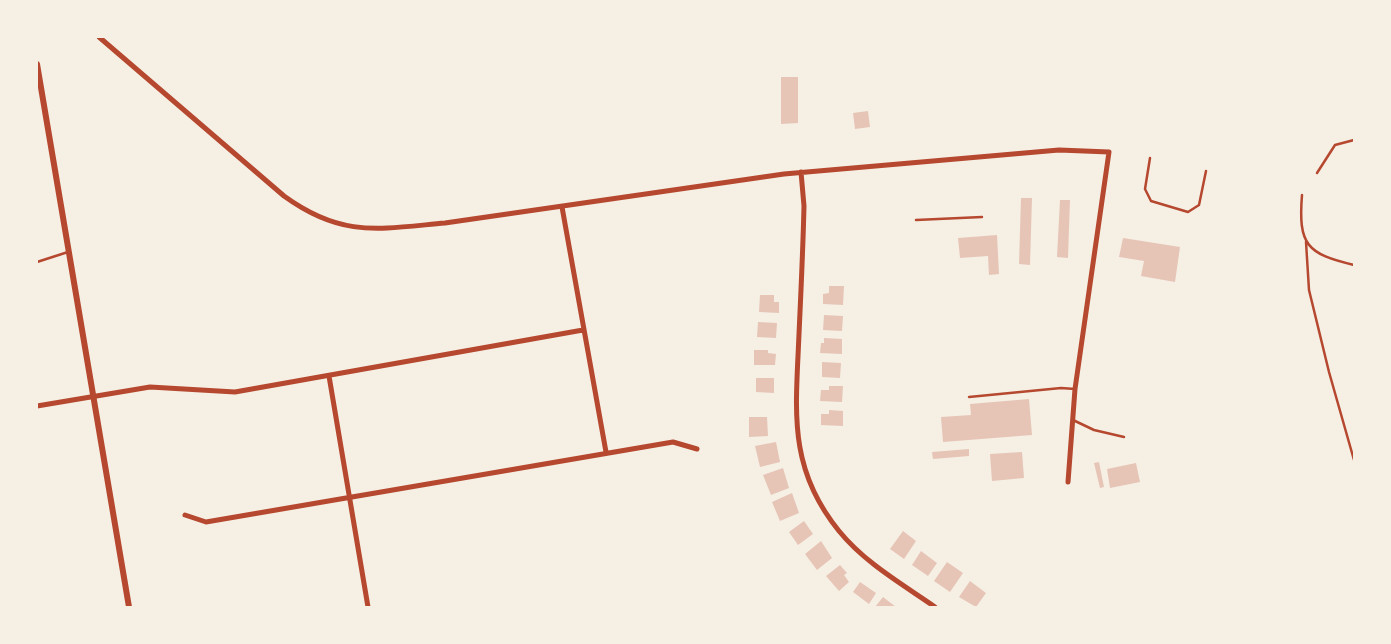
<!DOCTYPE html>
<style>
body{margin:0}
#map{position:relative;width:1391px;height:644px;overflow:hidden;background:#f6efe4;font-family:"Varela Round",sans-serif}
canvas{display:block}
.frame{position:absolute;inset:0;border:38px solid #f6efe4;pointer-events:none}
</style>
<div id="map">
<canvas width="1391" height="644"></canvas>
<div class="frame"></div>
</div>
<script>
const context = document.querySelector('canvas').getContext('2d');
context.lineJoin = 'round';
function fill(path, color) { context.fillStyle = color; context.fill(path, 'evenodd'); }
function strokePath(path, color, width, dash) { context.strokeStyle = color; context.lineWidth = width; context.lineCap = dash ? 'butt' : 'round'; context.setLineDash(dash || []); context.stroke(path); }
fill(new Path2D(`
 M781,77H798V123L781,124Z
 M868,111L870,127L855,129L853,113Z
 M1021,198H1032L1030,265L1019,264Z
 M1060,200H1070L1068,258L1057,257Z
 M997,235L999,274L989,275L988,256L960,258L958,238Z
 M1123,238L1180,247L1175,282L1141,276L1144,261L1119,257Z
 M829,286H844L843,305L823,304V294L829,293Z
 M760,295H774V302H779V313L759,312Z
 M824,315L843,316L842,331L823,330Z
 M758,322L777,323L776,338L757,337Z
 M824,338L842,339V354L820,353L821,343H824Z
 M754,350H768V353L776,354L775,365H754Z
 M822,362L841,363L840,378L822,377Z
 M756,378H774V393L756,392Z
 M829,386H843L842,402L820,401L821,390H829Z
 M1029,399L1032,435L943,442L941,417L971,415L970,404Z
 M829,410L843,411V426L821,425V414H829Z
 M749,417H767L768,436L749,437Z
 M776,442L780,462L760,467L755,446Z
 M969,449V456L933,459L932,452Z
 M1022,452L1024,478L992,481L990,454Z
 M1099,462L1104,487L1100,488L1094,463Z
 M1136,463L1140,482L1110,488L1107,469Z
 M783,468L789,488L771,495L763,475Z
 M792,493L799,513L780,521L772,502Z
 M804,521L813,534L798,545L789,532Z
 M903,531L916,541L904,559L890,549Z
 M821,541L832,558L817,570L805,554Z
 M921,551L937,563L928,576L912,565Z
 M947,562L963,573L950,592L934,581Z
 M840,565L847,573L844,575L849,582L839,591L826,576Z
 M970,581L986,593L976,607L959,597Z
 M860,582L876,593L869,604L853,592Z
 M883,597L896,607H875Z`), '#e6c5b7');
strokePath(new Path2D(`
 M1150,158L1145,189L1151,201L1188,212L1199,205L1206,171
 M1317,173L1335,145L1354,140
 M1302,195C1298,245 1307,254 1354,265
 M916,220L982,217
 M1306,242L1309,290L1329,372L1354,460
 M37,262L68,252
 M969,397L1061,388L1075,389
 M1073,420L1094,430L1124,437`), '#b5482f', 2.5);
strokePath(new Path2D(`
 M99,37L284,196C342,238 378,229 445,223L784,174L1059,150L1109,152L1075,389L1068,482
 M801,172L804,206C803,249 801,291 799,334C796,410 787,467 839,531C865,563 902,584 935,607
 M562,207L606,452
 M329,376L368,607
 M37,406L150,387L235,392L583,330
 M185,515L206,522L673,442L697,449`), '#b5482f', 5);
strokePath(new Path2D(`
 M37,64L129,607`), '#b5482f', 6);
</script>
